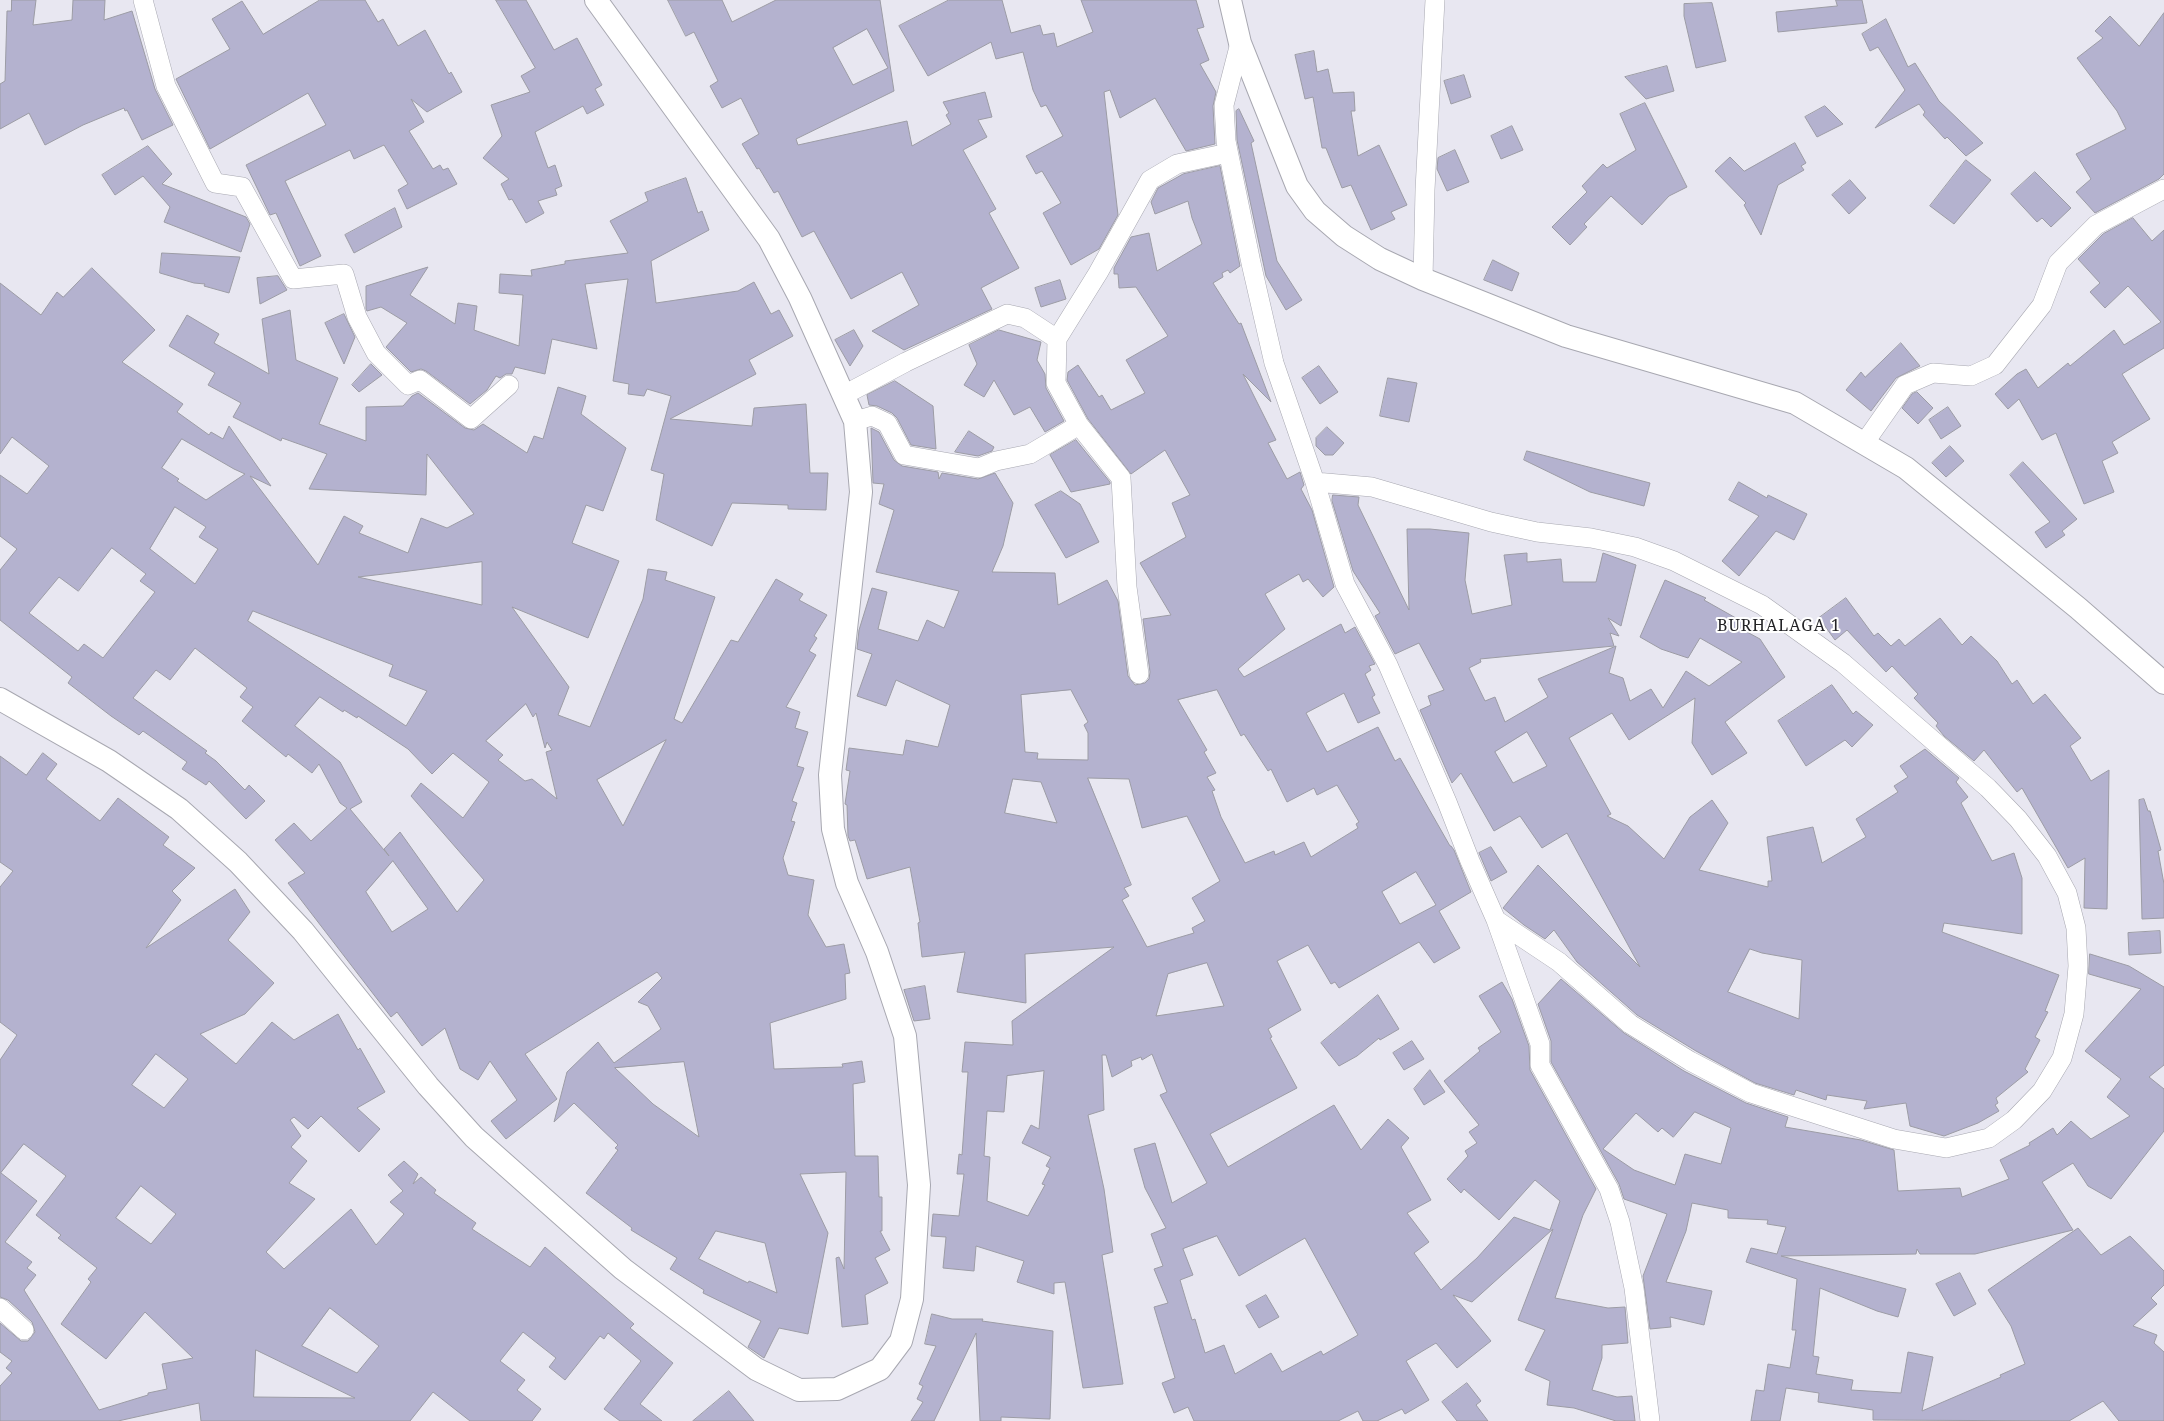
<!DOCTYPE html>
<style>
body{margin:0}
canvas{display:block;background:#e8e7f1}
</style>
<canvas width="2164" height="1421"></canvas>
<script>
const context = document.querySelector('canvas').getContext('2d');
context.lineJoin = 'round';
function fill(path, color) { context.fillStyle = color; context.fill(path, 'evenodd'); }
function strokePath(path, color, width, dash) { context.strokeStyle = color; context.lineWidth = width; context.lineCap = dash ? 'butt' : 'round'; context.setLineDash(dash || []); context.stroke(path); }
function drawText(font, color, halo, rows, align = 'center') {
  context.font = font + ' "Noto Serif",serif'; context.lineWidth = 4; context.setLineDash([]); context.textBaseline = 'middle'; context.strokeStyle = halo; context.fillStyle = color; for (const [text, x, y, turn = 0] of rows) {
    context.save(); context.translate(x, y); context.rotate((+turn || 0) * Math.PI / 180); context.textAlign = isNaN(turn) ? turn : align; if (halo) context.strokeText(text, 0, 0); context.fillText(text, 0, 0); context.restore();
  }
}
const building = new Path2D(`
 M12,0H36L33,25L72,20L73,0H105L104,20L132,11L155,89L173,125L142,140L127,110L125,111L124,108L83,125L45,145L29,113L0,129V84L5,81L7,11H11Z
 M320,0H365L378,22L383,19L398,46L425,30L449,74L451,72L462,92L427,112L411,99L424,122L409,131L433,169L440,165L443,170L448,168L457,184L407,209L398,190L408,184L384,145L354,159L350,150L285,181L321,256L300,266L276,213L270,215L246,165L326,125L308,93L210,149L176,79L230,49L212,19L242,1L263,34Z
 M496,0H526L554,50L577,38L602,85L595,89L604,105L587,114L583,106L535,132L548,168L555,165L562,186L555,189L557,195L538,201L544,213L526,223L512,199L509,200L501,184L509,179L483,158L502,136L491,105L530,92L521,76L535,68Z
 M668,0H722L732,22L776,0H880L894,91L796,139L798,145L907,121L912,146L951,124L946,115L949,113L943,102L985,92L992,117L978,120L987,137L963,150L996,209L989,213L1019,268L981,288L992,309L904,350L872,331L919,305L902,272L851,299L814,231L802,237L778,191L774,193L759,168L757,169L742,144L759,134L741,98L722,108L710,86L718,81L694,32L686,36ZM867,29L888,68L853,85L833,48Z
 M949,0H1002L1011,33L1040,25L1043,35L1054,33L1057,47L1093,32L1081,0H1196L1204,27L1197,29L1209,60L1200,64L1216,92L1213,106L1215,144L1186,151L1155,98L1120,118L1110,90L1104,92L1118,215L1099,249L1071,265L1043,213L1061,203L1042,171L1036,174L1026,156L1063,136L1046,105L1041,107L1033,90L1023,52L996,59L991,42L928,76L899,26Z
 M1836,0H1862L1867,23L1778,32L1776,12L1837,6Z
 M1712,3L1726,61L1696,68L1684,16V4Z
 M2164,13V174L2159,179L2095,213L2076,192L2091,179L2076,154L2126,129L2117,111L2077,58L2103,38L2095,31L2110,16L2139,46Z
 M1886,19L1908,67L1915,63L1939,101L1983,143L1966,156L1947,137L1945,139L1923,115L1925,112L1919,104L1875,128L1905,90L1878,47L1870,51L1862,34Z
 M1314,51L1317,72L1328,69L1333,93L1354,92L1355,111H1351L1358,156L1379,145L1407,205L1391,212L1395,219L1371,230L1351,185L1342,188L1326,148H1322L1313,97L1305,99L1295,55Z
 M1667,66L1674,91L1646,99L1625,77Z
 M1464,75L1471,97L1451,104L1444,81Z
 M1645,103L1687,187L1669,196L1642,225L1611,196L1584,224L1587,227L1570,245L1552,227L1587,192L1582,186L1603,164L1607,168L1636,150L1620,114Z
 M1825,106L1843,124L1817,137L1805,117Z
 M1239,109L1254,141L1251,143L1277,261L1302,300L1286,310L1266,276L1237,140L1236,111Z
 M1512,126L1523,150L1501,159L1491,136Z
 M1795,143L1806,163L1801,166L1804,170L1778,185L1761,235L1744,205L1746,203L1715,171L1730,157L1744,171Z
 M148,146L172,174L162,184L246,217L250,224L241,252L164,222L170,207L143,176L115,195L102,175Z
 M1455,150L1469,182L1447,191L1437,169L1438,158Z
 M1966,160L1991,180L1954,224L1930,206Z
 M1220,166L1240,266L1230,273L1228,270L1222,273L1223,277L1213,283L1239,324L1241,323L1271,402L1243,374L1276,440L1268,443L1287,479L1300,472L1304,485L1301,489L1312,510L1334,587L1323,597L1308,579L1303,582L1299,574L1265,594L1285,629L1238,669L1244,677L1341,624L1345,633L1355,627L1375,664L1369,666L1371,670L1365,674L1375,695L1372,697L1380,713L1358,723L1344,693L1306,713L1327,752L1378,727L1395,761L1400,758L1450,846H1451L1454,850L1471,892L1439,911L1460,948L1434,963L1419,942L1339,988L1335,982L1331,984L1308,945L1277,961L1301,1010L1268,1029L1272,1037L1270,1038L1297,1088L1210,1134L1228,1167L1334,1105L1361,1150L1388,1119L1409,1138L1401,1147L1431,1200L1407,1213L1429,1242L1414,1253L1441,1290L1477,1258L1514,1217L1550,1230L1560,1201L1535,1180L1499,1220L1464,1189L1461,1193L1447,1179L1468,1156L1465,1151L1477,1143L1469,1132L1479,1125L1444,1081L1480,1051L1478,1048L1501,1032L1479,996L1502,982L1512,999L1529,1046L1530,1070L1596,1189L1583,1215L1555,1298L1608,1308L1625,1307L1628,1343L1602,1345V1358L1592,1390L1617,1397L1632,1396L1635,1421H1616L1574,1408L1547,1405L1550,1381L1525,1370L1545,1330L1518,1320L1553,1229L1472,1302L1453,1295L1491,1341L1457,1368L1436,1343L1406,1361L1429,1400L1405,1414L1402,1409L1377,1421H1363L1358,1411L1338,1421H1194L1188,1407L1174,1413L1162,1383L1175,1378L1154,1307L1168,1303L1154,1269L1163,1266L1151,1234L1166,1228L1145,1188L1134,1149L1155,1143L1172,1203L1207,1183L1160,1095L1167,1092L1152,1054L1142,1060L1141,1057L1131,1061L1132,1066L1112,1077L1106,1055H1102L1104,1110L1088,1115L1104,1189L1113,1252L1102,1255L1123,1384L1083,1388L1065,1282L1054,1283V1294L1017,1282L1024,1261L976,1246L974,1271L943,1268L946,1237L931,1236L933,1214L959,1216L964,1174H957L959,1154L962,1155L968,1072H962L965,1042L1013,1045L1012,1021L1114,947L1025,954L1026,1003L957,992L965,952L922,957L918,923L920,922L910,867L867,879L855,840L850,841L848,836L847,805L845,804L850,771L846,770L849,748L903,755L906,740L938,747L950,705L896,680L886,706L857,696L872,654L857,649L859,630L872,588L887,592L878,629L918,641L927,620L944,628L959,591L876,572L894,510L879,504L884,484L873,483L871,428L879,432L894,460L902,466L938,472L939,479L942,473L978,479L995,473L1013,503L1003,546L992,572L1055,573L1058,605L1107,580L1118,601L1128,676L1135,685L1145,683L1149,679L1150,672L1143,619L1171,615L1140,563L1186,537L1172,503L1190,495L1165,450L1131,474L1088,419L1067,380L1068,372L1078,365L1099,397L1102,395L1111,410L1145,393L1126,360L1168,336L1136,287L1119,288L1118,274H1114V268L1131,237L1149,233L1157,271L1202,244L1192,218L1188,201L1155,214L1151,202L1158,188L1176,178L1183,174ZM1071,690L1088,722L1084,725L1088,733V760L1037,759L1038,753L1025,752L1021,695ZM1217,690L1241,736L1244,734L1268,771L1271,769L1287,802L1314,788L1317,795L1337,785L1359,822L1356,824L1358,828L1311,857L1304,842L1275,855L1274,851L1245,863L1221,817L1212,791L1215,790L1207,777L1216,773L1204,752L1207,750L1178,700ZM1088,778L1129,779L1142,828L1187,816L1220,881L1192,898L1205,921L1192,928L1194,933L1147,947L1122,900L1129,896L1124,888L1131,885ZM1013,779L1041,782L1057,823L1005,813ZM1416,872L1436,905L1400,924L1382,892ZM1207,963L1224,1006L1156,1016L1168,974ZM1044,1071L1039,1129L1031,1125L1022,1143L1051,1157L1046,1166L1050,1168L1042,1184L1045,1185L1028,1216L987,1201L990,1157L984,1156L987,1111L1004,1112L1007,1076ZM1217,1236L1239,1276L1305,1238L1358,1335L1323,1355L1321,1351L1282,1372L1271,1353L1235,1374L1224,1345L1205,1353L1195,1319L1192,1320L1180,1280L1193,1275L1183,1249Z
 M2035,172L2071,208L2051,227L2042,218L2037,222L2011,194Z
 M686,178L698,213L702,211L709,230L651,261L656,303L738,291L754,282L771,314L779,310L793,336L749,360L756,374L670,419L752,426L754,408L806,404L810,473H828L826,510L788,509V505L732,503L712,546L656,520L664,474L651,470L671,396L647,389L644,396L628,394L629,384L613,381L628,279L585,284L597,349L552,339L545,374L515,367L512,374H506L500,378L496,376L487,390L470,404L426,371L421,369L411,372L386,347L407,323L381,307L367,311L366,309V286L428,267L410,295L455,324L458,303L477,306L474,330L519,346L523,295L499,293L500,274L532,276L531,270L565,264V261L628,253L610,221L648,201L645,193Z
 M1850,180L1866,198L1849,214L1832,195Z
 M395,208L402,227L354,253L345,235Z
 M2133,218L2152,241L2164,230V348L2122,374L2150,419L2112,442L2118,453L2102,461L2114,492L2084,504L2056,433L2042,440L2019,399L2008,409L1995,394L2017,374L2026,369L2038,388L2068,363L2070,366L2114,330L2124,345L2161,322L2128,286L2105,308L2090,292L2100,283L2078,259L2103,234Z
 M162,253L240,257L229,293L204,286L205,284L194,283L160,273Z
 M1493,260L1519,273L1512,291L1484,280Z
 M92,268L155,330L122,362L183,404L177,412L209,435L211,432L223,439L229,426L271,486L250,476L318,565L344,516L363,526L359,533L408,553L421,518L447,528L474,514L427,454L426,495L309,489L327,454L282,438L281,441L233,417L241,403L208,385L215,373L169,346L187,315L219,334L214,343L269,374L262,319L290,310L296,360L338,378L319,424L366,441V407L403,406L412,396L418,393L465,428L474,430L483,424L527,453L534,436L543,439L558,387L586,396L581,414L626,448L603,511L586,505L572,543L619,561L588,638L512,607L569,687L558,715L590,727L643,599L648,569L667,572L665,580L715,597L674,719L682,723L731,640L738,642L776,579L803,594L799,600L827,615L814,636L817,638L809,651L816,655L786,707L800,712L795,728L808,732L797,766L804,768L792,801L797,803L791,821L795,822L783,858L788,875L814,880L808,915L826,947L844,944L850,973L845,974L846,999L770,1023L774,1069L843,1067L842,1064L862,1061L865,1082L853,1084L855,1156H878L879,1197H882V1231H880L890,1250L875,1258L888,1283L865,1295L868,1324L842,1327L836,1258L839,1257L844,1269L846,1172L800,1174L828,1233L808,1334L779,1328L764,1358L748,1347L761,1321L703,1293L704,1290L670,1269L677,1258L631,1230L632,1228L586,1193L618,1150L615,1148L618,1145L574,1103L554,1122L567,1072L598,1042L614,1063L661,1029L648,1006L638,1002L662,978L657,972L525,1054L557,1099L506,1139L491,1121L517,1100L490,1061L478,1080L460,1069L445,1028L422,1046L397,1012L391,1017L288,883L305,873L275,840L294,823L311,841L347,808L340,803L319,764L312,773L288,754L286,757L242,721L253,707L240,697L247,688L195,648L170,680L156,670L133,698L207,751L205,753L216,761L245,790L249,785L265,801L246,819L209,781L206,785L182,769L187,762L143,731L139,735L111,716L68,683L72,677L0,620V570L17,549L0,536V475L27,494L49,466L12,437L0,454V283L41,315L57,292L63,297ZM182,439L234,469L245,474L206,500L177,481L179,479L162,468ZM175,507L206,527L199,537L218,549L195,584L150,549ZM112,548L146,574L140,581L155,592L103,658L84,644L78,651L29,613L59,577L78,591ZM482,562V605L358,577L401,572ZM253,611L393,665L389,676L427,691L406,726L248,621ZM320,697L343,712L344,710L357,718L358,716L408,749L432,774L453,753L489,782L463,818L421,783L411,796L484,880L457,912L400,832L384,849L389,856L350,809L362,802L340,762L295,726ZM526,704L533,717L536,713L545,748L547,742L552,750L546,752L557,799L532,779L525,781L498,760L503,755L486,741ZM666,740L623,826L597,780ZM393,861L428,909L392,932L366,892ZM684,1062L699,1137L653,1104L615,1068ZM716,1231L765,1243L777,1293L749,1281L748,1283L699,1259Z
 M278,276L287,290L260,304L257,278Z
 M1060,280L1066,299L1041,307L1035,288Z
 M344,314L355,337L344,364L325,323Z
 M854,330L863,346L850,366L835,340Z
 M999,330L1041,342L1037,360L1045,374L1046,388L1064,421L1045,432L1030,407L1014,415L994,380L984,397L964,385L977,364L969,345Z
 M1901,343L1920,366L1896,378L1871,411L1846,390L1861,372L1865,377Z
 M371,364L382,375L359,392L352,385Z
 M1319,366L1338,392L1320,404L1302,378Z
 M1388,378L1417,383L1409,422L1380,416Z
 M895,381L933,406L936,449L911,445L897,418L892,413L877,406L869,405L867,395Z
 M1917,392L1933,408L1918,424L1902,408L1912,394Z
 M1948,407L1961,426L1941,439L1929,420Z
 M1327,427L1344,443L1333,455H1325L1316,446V438Z
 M969,431L994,447L992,451L978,456L955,452Z
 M1076,440L1110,482V484L1071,492L1050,455Z
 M1950,446L1964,461L1946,477L1932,463Z
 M1527,451L1650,483L1644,506L1590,492L1524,460Z
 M2023,462L2077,519L2062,531L2065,535L2046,548L2035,532L2050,522L2010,475Z
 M1739,482L1767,498L1768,495L1807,514L1794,540L1776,531L1739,576L1722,561L1759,516L1729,500Z
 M1061,491L1080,504L1099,542L1066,558L1035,505Z
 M1333,495L1359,497L1358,505L1409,610L1407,529H1430L1469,533L1465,580L1472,614L1512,605L1504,555L1527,553V562L1561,559L1563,582H1596L1603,553L1636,565L1621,626L1608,618L1619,636L1610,633L1614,646L1480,659L1481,662L1469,668L1485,701L1495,697L1505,722L1548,697L1538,679L1616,646L1609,673L1623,678L1630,701L1651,689L1663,708L1686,671L1709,686L1742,662L1700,638L1688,658L1661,649L1640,637L1665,580L1706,598L1704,600L1750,626L1747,632L1760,639L1785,677L1725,722L1747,753L1712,775L1692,743L1695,698L1629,740L1612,713L1569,738L1611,814L1607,816L1628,826L1664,859L1690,817L1712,800L1728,823L1699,870L1768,887V881H1772L1767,837L1813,827L1822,863L1866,837L1856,819L1898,792L1894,786L1908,777L1900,766L1925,749L1959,778L1956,782L1968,797L1961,803L1992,861L2014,853L2022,878V934L1944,923L1942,932L2059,975L2045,1011L2048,1012L2035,1037L2040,1040L2025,1069L2028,1072L1996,1098L1998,1103L1995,1105L1999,1111L1978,1123L1944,1136L1910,1126L1906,1103L1864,1109L1867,1101L1827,1095L1826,1100L1796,1090L1794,1095L1755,1083L1696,1051L1637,1015L1577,962L1554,930L1545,939L1524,925L1503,908L1538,865L1640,967L1567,833L1542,848L1520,816L1494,831L1461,773L1452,783L1420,710L1431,705L1428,696L1444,690L1419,643L1395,654L1375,616L1380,613L1353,571L1332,501ZM1527,732L1547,766L1513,783L1495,752ZM1750,949L1762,953L1802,960L1799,1019L1728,992Z
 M1846,598L1874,636L1878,633L1891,646L1899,639L1905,646L1940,618L1962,645L1971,636L1997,661L2012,684L2017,680L2033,704L2045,694L2081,738L2070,746L2091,781L2109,770L2107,909L2084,908L2085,858L2068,868L2022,788L2017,792L1984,750L1974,761L1944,736L1936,726L1938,723L1914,698L1918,694L1892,666L1886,672L1847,630L1835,640L1819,618Z
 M1832,685L1853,714L1856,711L1873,725L1852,747L1845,740L1806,766L1778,721Z
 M43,753L57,764L46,779L65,794L100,821L118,798L169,837L163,845L195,868L172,891L181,900L146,948L235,889L250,912L228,940L274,983L245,1014L200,1034L236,1064L272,1022L294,1040L338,1014L358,1050L360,1048L385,1092L357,1108L380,1129L359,1152L321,1116L308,1129L294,1117L290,1120L301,1136L291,1147L307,1161L289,1183L315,1199L266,1252L284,1269L351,1209L376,1245L404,1214L390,1202L403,1191L388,1175L404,1161L418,1174L413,1184L421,1177L436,1190L434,1193L476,1223L472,1229L530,1267L545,1247L634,1324L630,1328L673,1363L640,1404L662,1421H620L604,1409L641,1361L608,1333L604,1339L600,1336L565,1380L549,1367L556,1358L523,1332L500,1361L525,1380L517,1390L541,1409L532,1421H470L433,1392L410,1421H201L199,1403L118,1421H0V1386L12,1373L6,1368L12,1361L0,1352V1323L21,1341H28L35,1332L32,1322L8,1300L0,1297V1060L17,1035L0,1022V887L13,871L0,862V756L26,775ZM156,1054L188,1079L164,1108L132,1085ZM24,1144L66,1176L36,1215L61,1235L58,1238L97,1268L88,1279L91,1282L61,1324L106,1359L145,1312L193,1358L162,1364L167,1389L148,1393V1395L99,1410L24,1290L36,1275L27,1268L32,1262L5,1242L37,1201L1,1173ZM141,1186L176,1214L151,1244L116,1218ZM330,1308L379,1346L357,1373L302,1346ZM256,1350L355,1398L254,1397Z
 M2144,799L2148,811H2150L2161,850L2158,851L2164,884V918L2142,919L2139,800Z
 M1491,847L1507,872L1491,881L1479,853Z
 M2160,931L2161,953L2129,955L2128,933Z
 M2090,954L2129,966L2164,987V1065L2149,1077L2164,1089V1131L2111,1199L2088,1186L2073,1163L2042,1182L2073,1230L1975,1254H1920L1917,1249L1916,1254L1781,1256L1906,1289L1898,1317L1877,1311L1820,1288L1813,1356L1819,1357L1816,1374L1853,1380L1851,1390L1901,1393L1908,1352L1933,1357L1922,1411L2001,1377L2000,1375L2025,1364L2011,1326L1988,1290L2078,1228L2101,1255L2130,1236L2164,1271V1285L2151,1298L2157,1304L2133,1326L2157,1335L2154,1343L2164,1352V1421H2119L2103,1401L2069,1421L1873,1420V1410L1818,1402L1819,1393L1786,1388L1780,1421H1751L1756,1390L1764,1391L1768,1364L1790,1368L1796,1330H1792L1797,1279L1746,1262L1751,1248L1777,1254L1786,1227L1767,1224L1768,1220L1728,1218V1210L1692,1203L1686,1231L1666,1282L1712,1291L1704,1325L1670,1317L1671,1327L1650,1329L1643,1276L1667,1214L1624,1199L1619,1184L1551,1062V1041L1538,1004L1561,979L1624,1033L1684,1071L1746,1103L1788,1117L1785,1127L1861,1140L1894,1150L1898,1191L1960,1188L1962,1197L2009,1179L2000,1160L2030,1145L2029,1143L2053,1128L2057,1135L2071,1121L2091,1139L2130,1116L2107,1097L2121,1079L2085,1051L2141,989L2089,974ZM1695,1112L1731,1128L1721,1164L1685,1154L1675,1185L1634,1170L1603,1149L1636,1113L1658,1132L1662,1128L1673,1137Z
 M925,986L930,1019L914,1021L904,990Z
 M1378,995L1399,1029L1380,1040L1379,1038L1357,1056L1339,1066L1321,1043Z
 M1412,1041L1424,1059L1404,1070L1393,1053Z
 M1430,1070L1445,1092L1424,1105L1414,1089Z
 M1960,1273L1976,1304L1954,1316L1936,1284Z
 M1266,1295L1279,1317L1259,1328L1246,1306Z
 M932,1314L952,1319H983L982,1321L1053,1331L1050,1419L1001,1417V1421H980L976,1333L934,1421H911L923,1402L917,1399L923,1386L919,1384L936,1346L925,1344Z
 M1467,1383L1481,1401L1476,1405L1488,1421H1457L1442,1402Z
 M729,1391L754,1421H693Z`);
fill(building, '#b4b2cf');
strokePath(building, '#9c9ca5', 1);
const minor = new Path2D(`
 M143,0L166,86L215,183L242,187L293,279L344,274L357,317L376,353L408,385L420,380L471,419L509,385
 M1240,43L1224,105L1226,141L1251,263L1274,363L1315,482L1345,584L1388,665L1447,802L1470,861L1496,920L1540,1044V1065L1609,1189L1620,1222L1634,1288L1650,1421
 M1423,279L1425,190L1435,0
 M1057,339L1098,273L1150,180L1177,164L1228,153
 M844,395L906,362L1007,314L1025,318L1057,339L1056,383L1079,425
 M855,421L872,416L887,423L904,455L979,468L996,461L1030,454L1079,425L1121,478L1127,587L1139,674
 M1865,442L1905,385L1933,373L1971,376L1995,365L2042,305L2058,263L2096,225L2164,189
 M1315,482L1372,487L1491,522L1537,532L1591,538L1635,547L1674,561L1762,605L1843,663L1988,788L2018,819L2047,856L2067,893L2076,928L2078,966L2074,1014L2062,1058L2042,1091L2014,1120L1989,1138L1946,1148L1894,1139L1751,1093L1690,1061L1630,1024L1559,962L1496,920
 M0,1308L24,1330`);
const tertiary = new Path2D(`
 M1230,0L1240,43L1297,186L1315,211L1344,236L1380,259L1423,279L1566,336L1795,403L1906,468L2078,608L2164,683
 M0,699L109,761L179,809L238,862L303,931L428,1086L474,1137L623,1269L756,1369L799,1390L837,1389L880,1369L901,1341L912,1299L919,1185L905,1036L877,952L847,883L833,829L830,775L861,492L855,421L800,298L769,239L596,0`);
strokePath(minor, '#a8a8b1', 20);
strokePath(tertiary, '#a8a8b1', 24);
strokePath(minor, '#fff', 19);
strokePath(tertiary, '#fff', 22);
context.letterSpacing = '1px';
drawText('16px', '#232326', '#fff', [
 ["BURHALAGA 1",1779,626]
]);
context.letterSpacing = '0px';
</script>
